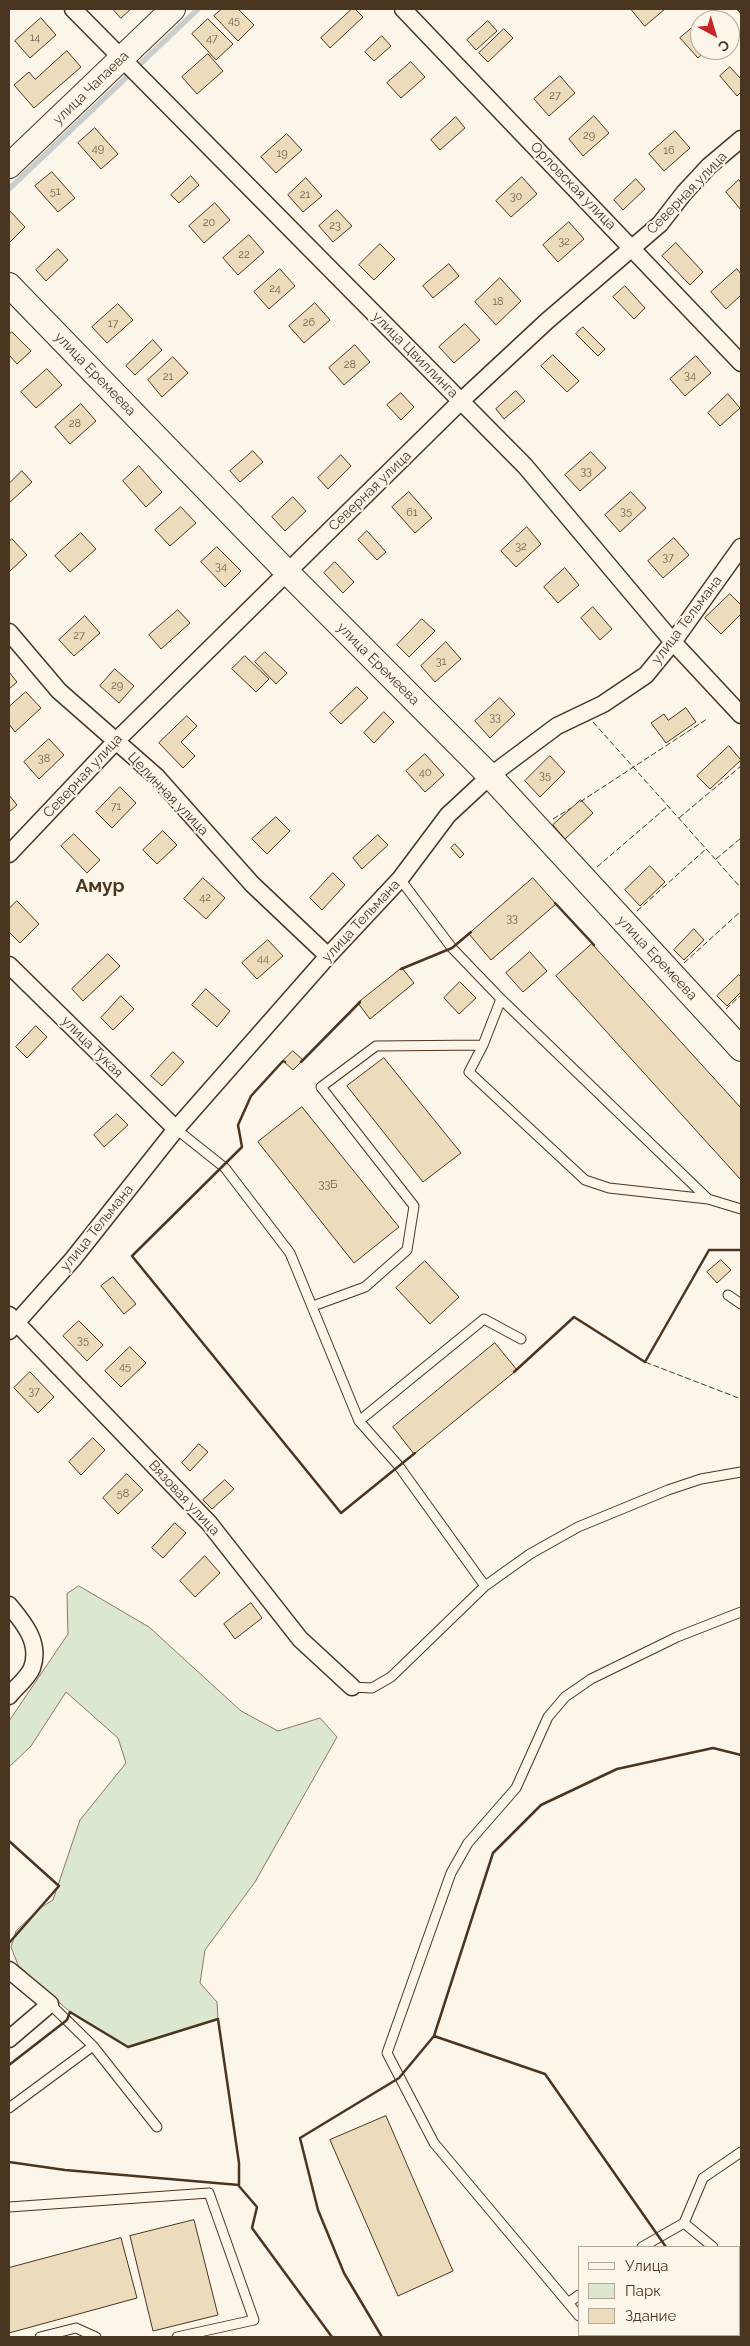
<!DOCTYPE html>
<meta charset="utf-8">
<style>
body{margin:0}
#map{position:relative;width:750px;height:2346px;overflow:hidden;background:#fbf6e9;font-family:Raleway,sans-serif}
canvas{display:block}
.frame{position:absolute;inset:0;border:10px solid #4a3520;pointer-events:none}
.legend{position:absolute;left:578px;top:2246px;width:162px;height:90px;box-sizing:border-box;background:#fbf6e9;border:1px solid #b4a999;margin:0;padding:6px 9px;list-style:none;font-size:15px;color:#4a3520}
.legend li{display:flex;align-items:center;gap:10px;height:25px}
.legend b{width:25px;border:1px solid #b4a999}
.north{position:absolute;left:690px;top:10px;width:50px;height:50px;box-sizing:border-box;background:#fbf6e9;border:1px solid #b4a999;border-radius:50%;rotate:141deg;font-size:14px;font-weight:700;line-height:20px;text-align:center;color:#4a3520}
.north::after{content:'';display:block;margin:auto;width:18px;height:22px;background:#c62828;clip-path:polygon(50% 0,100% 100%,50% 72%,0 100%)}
</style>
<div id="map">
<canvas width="750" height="2346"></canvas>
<div class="frame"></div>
<ul class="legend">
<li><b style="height:6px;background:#fbf6e9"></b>Улица</li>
<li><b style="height:14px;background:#dce7d0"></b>Парк</li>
<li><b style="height:14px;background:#ecdcbc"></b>Здание</li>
</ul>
<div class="north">С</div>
</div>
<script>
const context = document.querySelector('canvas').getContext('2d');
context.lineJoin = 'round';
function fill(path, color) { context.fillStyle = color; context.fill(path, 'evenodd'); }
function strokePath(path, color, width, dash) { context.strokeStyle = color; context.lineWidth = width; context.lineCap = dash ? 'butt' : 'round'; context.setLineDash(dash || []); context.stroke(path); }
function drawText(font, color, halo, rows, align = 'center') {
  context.font = font + ' Raleway,sans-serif'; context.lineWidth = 4; context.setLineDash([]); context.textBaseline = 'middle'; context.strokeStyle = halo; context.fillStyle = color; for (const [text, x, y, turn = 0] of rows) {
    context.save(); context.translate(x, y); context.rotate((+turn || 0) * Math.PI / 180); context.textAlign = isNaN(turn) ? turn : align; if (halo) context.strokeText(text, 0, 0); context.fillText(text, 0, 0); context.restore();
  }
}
const green = new Path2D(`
 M79,1586L149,1627L241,1711L278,1731L320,1718L337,1737L255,1882L205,1950L200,1983L217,2002L218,2019L128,2047L70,2012L18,1965L11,1947L16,1931L40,1908L53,1900L80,1820L126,1763L118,1738L66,1692L31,1746L9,1767V1721L68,1634L67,1594Z`);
fill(green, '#dce7d0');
strokePath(green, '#887966', 1);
strokePath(new Path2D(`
 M9,189L198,9`), '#c9cecd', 5.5);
const building = new Path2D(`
 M113,9H131L121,18Z
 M222,9H238L254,25L238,41L214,16Z
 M352,9H355L363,17L330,48L321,38Z
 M631,9H665L645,26Z
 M41,18L56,35L30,58L15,41Z
 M208,19L233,44L216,60L192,34Z
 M488,21L497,31L476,50L467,40Z
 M692,28L700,36V50H707L698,58L680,38Z
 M504,29L513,38L488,62L479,53Z
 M382,36L391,46L374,61L365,52Z
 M67,51L81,67L34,108L14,85L29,72L35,79Z
 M208,54L223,71L197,94L182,77Z
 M411,62L425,77L401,98L387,83Z
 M730,67L741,79V92L737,96L720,76Z
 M560,76L575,93L549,116L534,99Z
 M594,116L609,133L583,156L569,139Z
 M456,117L465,128L440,150L431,140Z
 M95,128L118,154L101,169L78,143Z
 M675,131L690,148L664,171L649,154Z
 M287,134L302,150L276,173L261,157Z
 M52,172L75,198L58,212L35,186Z
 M191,176L199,185L179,203L171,195Z
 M522,177L537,194L511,217L496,201Z
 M306,178L322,196L303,212L288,195Z
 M636,179L645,189L623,210L614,200Z
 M739,180L741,183V210L726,192Z
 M215,203L230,220L204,243L189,226Z
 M9,210L25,227L9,243Z
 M337,210L352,226L333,242L319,226Z
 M569,222L584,239L558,262L543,245Z
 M249,235L264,252L238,275L223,258Z
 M676,243L703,272L690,285L662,256Z
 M380,244L395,259L374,280L359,265Z
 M58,249L68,260L46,281L36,270Z
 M449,264L459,276L433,298L423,286Z
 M280,269L295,286L269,309L254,292Z
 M737,269L741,274V295L726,309L711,292Z
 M500,278L521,301L496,325L475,302Z
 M625,286L645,308L634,319L613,297Z
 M315,303L330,320L304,343L289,326Z
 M118,304L133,320L107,343L92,327Z
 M465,324L480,340L454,363L439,347Z
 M583,327L605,349L598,356L576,334Z
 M12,332L31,351L17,364L9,355V335Z
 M153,340L162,350L135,375L126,366Z
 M355,345L370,362L344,385L329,368Z
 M553,355L579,381L567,392L541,366Z
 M696,356L711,373L685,396L670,379Z
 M173,357L188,373L162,397L148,380Z
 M47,369L62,385L36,408L21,392Z
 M516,391L525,401L504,419L496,409Z
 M401,393L414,407L401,420L387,405Z
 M728,394L740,408L720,426L708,413Z
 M81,404L96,421L70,444L55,427Z
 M253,451L263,462L240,482L230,471Z
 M591,452L606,468L580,491L565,475Z
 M341,455L351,466L328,489L318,478Z
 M139,466L162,492L146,507L123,481Z
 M22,471L32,482L9,503V484Z
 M409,492L432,518L415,533L392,507Z
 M631,492L646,508L620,532L605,515Z
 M293,497L306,511L285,531L272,517Z
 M181,507L196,523L170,546L155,530Z
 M527,527L541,544L516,567L501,551Z
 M367,531L386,552L377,560L358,540Z
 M81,533L96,549L70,572L55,556Z
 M674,538L689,555L663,578L648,561Z
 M12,539L27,555L9,572V542Z
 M217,547L241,571L225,587L201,562Z
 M335,562L354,582L343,593L324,573Z
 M565,568L579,585L558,603L544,587Z
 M730,594L741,605V614L721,634L705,618Z
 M593,607L612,629L600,640L581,618Z
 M178,610L190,623L161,649L149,635Z
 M85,616L100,633L74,656L59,640Z
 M422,619L435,631L409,657L397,645Z
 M446,642L461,659L435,682L421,666Z
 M265,652L287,673L276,684L255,662Z
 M245,656L269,679L256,692L232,669Z
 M115,669L134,686L119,703L100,686Z
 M9,672L17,682L9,689Z
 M357,687L368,698L341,724L330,713Z
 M26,692L41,708L15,732L9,724V707Z
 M500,698L515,714L490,738L475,721Z
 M686,708L696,722L666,743L651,723L664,714L668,720Z
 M384,712L394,722L374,743L364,733Z
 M187,716L197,726L181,742L195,756L183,768L159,743Z
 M49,739L64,755L39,779L24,762Z
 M729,746L741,760L710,789L697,776Z
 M425,754L444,775L425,792L406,771Z
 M550,756L565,772L540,797L525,781Z
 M120,787L136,803L112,828L96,812Z
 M9,795L17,805L9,812Z
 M581,800L593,813L565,839L553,825Z
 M276,817L290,831L267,854L252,839Z
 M163,831L177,845L157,864L143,850Z
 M74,834L100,860L87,873L61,846Z
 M378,835L388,845L362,869L353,858Z
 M455,844L464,854L460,858L451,848Z
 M650,866L665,882L640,906L625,890Z
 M333,873L345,885L322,910L310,898Z
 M203,878L225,898L206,919L184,899Z
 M533,878L556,904L491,960L469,934Z
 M17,901L39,924L20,943L9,932V909Z
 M694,929L704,940L684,960L674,950Z
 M268,940L283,956L257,979L242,963Z
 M592,944L741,1108V1180L556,976Z
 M530,952L547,971L523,992L506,973Z
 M108,954L120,966L83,1001L72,989Z
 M402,968L414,983L370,1019L358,1003Z
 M739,975L741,977V992L727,1006L717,996Z
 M460,982L476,998L459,1014L444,998Z
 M206,989L230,1011L217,1027L192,1005Z
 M121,996L134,1009L113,1030L101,1018Z
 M36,1026L47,1037L27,1058L16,1047Z
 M293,1051L303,1060L293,1070L283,1061Z
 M173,1052L184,1062L162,1086L151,1076Z
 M384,1058L461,1153L423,1182L347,1086Z
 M302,1107L399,1227L354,1263L258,1142Z
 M117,1114L128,1125L104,1147L94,1135Z
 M721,1260L731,1270L717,1283L707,1272Z
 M425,1261L459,1297L430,1324L396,1288Z
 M113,1277L136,1304L124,1314L101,1286Z
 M79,1321L103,1345L87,1361L63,1336Z
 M495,1343L517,1370L414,1454L393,1427Z
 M130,1347L146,1363L121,1387L105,1371Z
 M30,1372L54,1397L38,1413L14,1388Z
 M93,1438L105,1450L81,1475L69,1462Z
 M199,1444L208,1452L190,1471L182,1463Z
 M127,1474L143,1490L118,1514L103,1498Z
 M225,1480L234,1489L212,1509L203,1500Z
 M175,1523L186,1533L163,1558L152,1548Z
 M205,1556L220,1573L195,1597L180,1581Z
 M251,1603L262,1618L235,1639L224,1624Z
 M386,2116L453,2271L398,2296L330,2140Z
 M194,2220L218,2315L153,2331L130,2236Z
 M121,2238L137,2298L9,2333V2268Z
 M632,2335H673L670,2337H634Z`);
fill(building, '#ecdcbc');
strokePath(building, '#4a3520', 1);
const lane = new Path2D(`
 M400,879L452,948L501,999L708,1199L741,1209
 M501,999L483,1045L469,1072L585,1180L609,1188L708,1199
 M176,1129L225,1168L290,1253L359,1421L398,1465L485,1586
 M728,1295L741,1304
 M313,1306L365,1287L407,1250L414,1206L321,1087L376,1046L483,1045
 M359,1421L484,1319L521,1339
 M352,1687L372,1688L391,1677L485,1586L530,1554L578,1527L668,1490L701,1479L741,1472
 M50,2004L93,2046L157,2127
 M9,2108L93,2046
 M9,2207L209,2193L254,2320L177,2337
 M642,2247L684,2223
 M713,2247L684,2223L703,2178L741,2152
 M739,2269L741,2271
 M568,2303L579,2295
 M579,2316L434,2143L387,2053L451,1873L468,1843L516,1788L548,1717L565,1697L591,1679L677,1637L741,1612
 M594,2335L596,2337
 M40,2337L76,2328L96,2337`);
const street = new Path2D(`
 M73,9L525,466L673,642L741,715
 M403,9L741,363
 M725,9L741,26
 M9,632L59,691L157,777L252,884L328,956
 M9,854L116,741L461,401L547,321L660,224L684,193L709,166L741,139
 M9,965L176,1129
 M9,1315L209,1523L300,1639L352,1687
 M9,1331L73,1259L176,1129L328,956L400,879L448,815L490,776L557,726L603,704L646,675L673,642L741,547
 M9,1605C24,1623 41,1643 32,1668C28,1678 15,1688 9,1696
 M9,1970L50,2004L9,2039`);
const secondary = new Path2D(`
 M9,166L173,9
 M9,285L287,572L490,776L741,1049`);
strokePath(lane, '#4a3520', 11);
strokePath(street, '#4a3520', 19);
strokePath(secondary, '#4a3520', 26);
strokePath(lane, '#fbf6e9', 9);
strokePath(street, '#fbf6e9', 16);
strokePath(secondary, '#fbf6e9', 24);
strokePath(new Path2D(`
 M740,658L741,657
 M593,722L741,888
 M580,802L707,719
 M679,818L741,766
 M553,819L571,808
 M716,859L741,838
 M597,867L668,806
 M637,911L706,849
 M684,963L741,911
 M726,1009L741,995
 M741,1250H709L645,1362L741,1399`), '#4a3520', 1, [6, 2.5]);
strokePath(new Path2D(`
 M555,903L594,945
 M401,969L452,948L471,932
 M285,1062L283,1061L251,1096L238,1125L242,1147L132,1256L341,1513L415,1453
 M301,1062L360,1002
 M514,1372L574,1317L645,1362L709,1250H741
 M9,1841L59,1886L9,1943
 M9,2065L67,2020L70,2012L128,2047L218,2019L239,2163V2185L65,2170L9,2162
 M238,2185L257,2207L252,2228L332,2337
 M666,2247L545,2074L434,2036L493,1853L541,1805L617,1769L713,1748L741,1755
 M727,2335L729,2337
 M382,2337L344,2273L318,2210L300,2138L399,2078L434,2036L435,2037`), '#4a3520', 2.5);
drawText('11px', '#725f47', null, [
 ["45",234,21],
 ["14",35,38],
 ["47",212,39],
 ["27",555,96],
 ["29",589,136],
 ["49",98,149],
 ["16",669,151],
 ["19",282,154],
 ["51",55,192],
 ["21",305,195],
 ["30",516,197],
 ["20",209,223],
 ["23",335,226],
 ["32",564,242],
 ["22",244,255],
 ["24",275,289],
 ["18",498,302],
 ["26",309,323],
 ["17",113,324],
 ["28",350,365],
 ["34",690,376],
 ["21",168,377],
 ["28",75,424],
 ["33",586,472],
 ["35",626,512],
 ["61",412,513],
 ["32",521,547],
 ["37",668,558],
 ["34",221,567],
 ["27",79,636],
 ["31",441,662],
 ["29",117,686],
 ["33",495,718],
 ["38",44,759],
 ["40",425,773],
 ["35",545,776],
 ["71",116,807],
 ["42",205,898],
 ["33",512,919],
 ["44",263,959],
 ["33Б",328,1185],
 ["35",83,1341],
 ["45",125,1367],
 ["37",34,1392],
 ["58",123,1494]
]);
drawText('14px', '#4a3520', '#fbf6e9', [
 ["улица Чапаева",91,88,-44],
 ["Орловская улица",573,186,46],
 ["Северная улица",687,193,-46],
 ["улица Цвиллинга",415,355,45],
 ["улица Еремеева",95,374,46],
 ["Северная улица",370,491,-44],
 ["улица Тельмана",687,620,-53],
 ["улица Еремеева",378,664,45],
 ["Северная улица",83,776,-47],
 ["Целинная улица",168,794,46],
 ["улица Тельмана",361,921,-47],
 ["улица Еремеева",657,958,47],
 ["улица Тукая",92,1047,45],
 ["улица Тельмана",97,1228,-51],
 ["Вязовая улица",184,1498,47]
]);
drawText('bold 19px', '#4a3520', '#fbf6e9', [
 ["Амур",100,886]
]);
</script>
